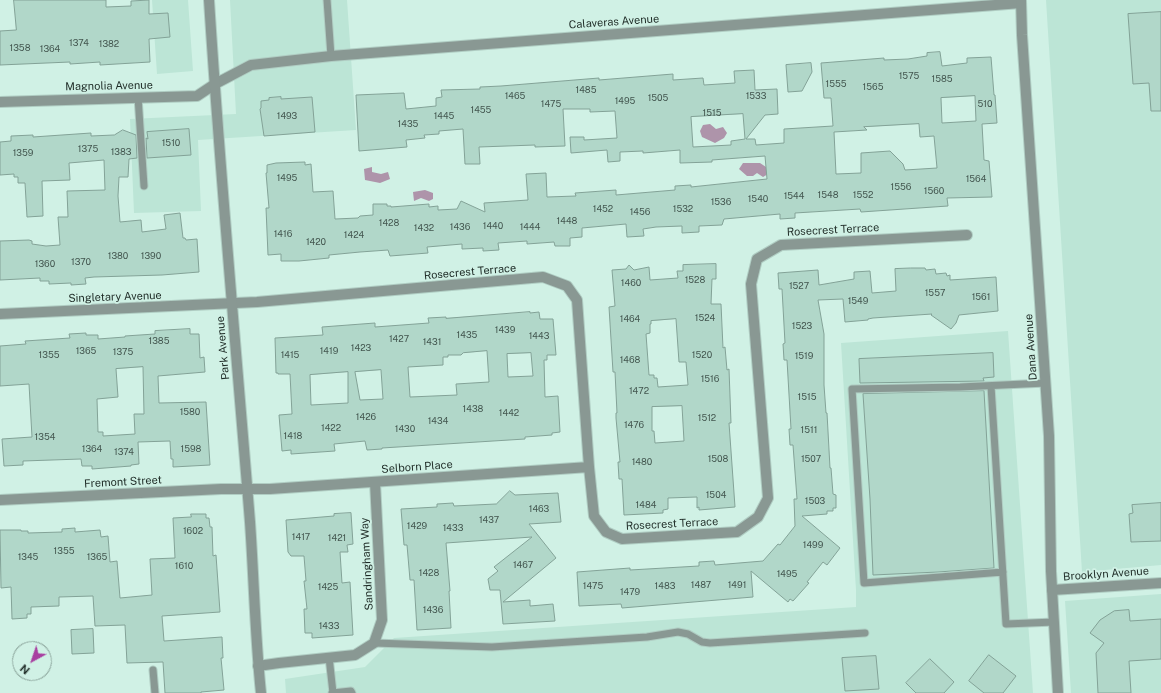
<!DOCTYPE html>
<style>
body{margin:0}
#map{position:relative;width:1161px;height:693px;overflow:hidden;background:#d0f1e5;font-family:"Public Sans",sans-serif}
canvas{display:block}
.north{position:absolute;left:12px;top:641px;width:40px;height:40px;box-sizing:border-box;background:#d0f1e5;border:1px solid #89a299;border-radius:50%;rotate:220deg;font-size:11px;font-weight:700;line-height:16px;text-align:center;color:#1e2b26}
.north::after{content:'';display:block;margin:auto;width:14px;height:18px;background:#a83ea0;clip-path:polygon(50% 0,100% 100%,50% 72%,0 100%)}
</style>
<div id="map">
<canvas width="1161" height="693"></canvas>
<div class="north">N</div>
</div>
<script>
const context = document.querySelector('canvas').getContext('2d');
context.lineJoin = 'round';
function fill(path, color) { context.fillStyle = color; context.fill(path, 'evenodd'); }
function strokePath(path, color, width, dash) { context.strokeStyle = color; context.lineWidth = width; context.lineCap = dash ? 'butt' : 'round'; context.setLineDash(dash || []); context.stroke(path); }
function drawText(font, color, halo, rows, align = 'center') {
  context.font = font + ' "Public Sans",sans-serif'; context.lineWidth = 3.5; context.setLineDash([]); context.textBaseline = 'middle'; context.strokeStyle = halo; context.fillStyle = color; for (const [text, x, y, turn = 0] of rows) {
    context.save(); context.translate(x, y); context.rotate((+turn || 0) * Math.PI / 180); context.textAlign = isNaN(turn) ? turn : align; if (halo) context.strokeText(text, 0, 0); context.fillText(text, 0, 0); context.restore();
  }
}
fill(new Path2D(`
 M152,0H188L193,71L157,74Z
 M230,0H347L356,130L198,140L201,211L134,213L130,119L236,114Z
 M1046,0H1161V565L1082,572Z
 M1008,331L1033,693H286L285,679L365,667L394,638L856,607V590L841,343Z
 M1161,594V693H1071L1065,601Z`), '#bce5d6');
fill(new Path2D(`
 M710,124L716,129L723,127L727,133L724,138L715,143L702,137L700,131L703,125Z
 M743,163H760L766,167L768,174L763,177L757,173L753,176H747L739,169Z
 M372,167V172L381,174L388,172L390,179L380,183L365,180L364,169Z
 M425,190L433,193V199L429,201L421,198L414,201L413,192Z`), '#ae94aa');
const building = new Path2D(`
 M14,0H106V7L131,6V1L149,0V14L168,13L170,37L149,39L150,62L100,65V62L70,64V62L0,65V31L16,30Z
 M1161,12V111H1151L1149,83L1133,84L1128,14Z
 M940,52L942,66L967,63V58L991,57L994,95H995L997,123L982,124L984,160L989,161L992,197L947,198L948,206L861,212L860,209L795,213V218L780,219V214L724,219L722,225L699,226V232L682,233V226L656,227L643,229L644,236L627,237L626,224L582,228V237L570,238V246H555L554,242L527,244V241L498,243L499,250L483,251V248L462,249V244L427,247L428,253L390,256L388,250L360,252L329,255V258L299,261H281V254L268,255L266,208H269L266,173H267V165L276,163L305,162V165L311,164L313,192L333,191L335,219L358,218L360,216L373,215V204H387V206H391V207L429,204V207L438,206V210L457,209L461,201L485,212L484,203L528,200L526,174L546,173L547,197L576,196L575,193L616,190V195L675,190V186L691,185V187L767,179L765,156L712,160V162L680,163V150L643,153V151L620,152V161L608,162L607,150L571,153L570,137H584V140L617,138L615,111L590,112V109H563L565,146L535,147V145L479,147L480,164H465L463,129L439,131V134L424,135L425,138L406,140L407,147L359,151L356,95L404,93L406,109L436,106V98L442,97L441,90L480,89V87L501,86L599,78V80L673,74V80L703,78L704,85L735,83L734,71L754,70L755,90L777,89L778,114L765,115L746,139H755L756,145L784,143V129L833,126L831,98H824L821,63L884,58V60L908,59L927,56V53ZM975,96L976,121L942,123L941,98ZM743,114L745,139L731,141V145L693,147L691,117ZM919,124L920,137L934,136L937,168L905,170L903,164L890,151L861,153V173L836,174L834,132L867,130L864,127Z
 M811,63L812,72L802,91L788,92L786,65Z
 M281,97V99L312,97L315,132L264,136L260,109L261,108V101L269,100V98Z
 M189,129L191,155L147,158L146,138L148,139L147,132Z
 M123,130L136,135L137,158L129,159L128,177H119L118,196L120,222L141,220L142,232L166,229L164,215L180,213L183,238H185L186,240L197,239L199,272L162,275L94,277L85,278L86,284L71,285V283L49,284V281H40V278L0,280V241L29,240L32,241V244L46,246L60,245L58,217H68L67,191L105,190L104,160L69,163L70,180L42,181L43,216L27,217L25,183H18V177H14V174L0,175V142L11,141V136L33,135V137L91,133V136L114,135Z
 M716,264V279H712L711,304H721L723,348L725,347L727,370L729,369L731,423H729L735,507L699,510V507L697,508V497L668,498V509L663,510V513L624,515L622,479H619L618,462H620L616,418V413H617L615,372H613L609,307L615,306L612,270L626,269L629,265L634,270L649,267L650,280L678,278L677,271H683V265ZM676,319L679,362H686L688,385L658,387L657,378H654V375H649L646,334L650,333V324H651V321ZM682,406L684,441L655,443L654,431H652V407Z
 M911,268H925L926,270L935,269L936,274L946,273L947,276L950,275V280L996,277L998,311L959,315L956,323L951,329L931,315L932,314L873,318L868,319V320L845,322L843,299L818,300L824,334V385L826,413H827L830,468H831L833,494L836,495V508H833V511H827V514L802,516L840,548L827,565L823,562L807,582L809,583L793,601L790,599L788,602L751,571L753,597L646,606L622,608L621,604L579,606L577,572L630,568V570L699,566V562L714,561L715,565L763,561L778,544L780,545L795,526L794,499H797L793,445H790L789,429H791L787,360H784L783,344L785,343L782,289H779L778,273L818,270L819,285L854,279V272L870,271L872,293L896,291L895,269Z
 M530,312V313L539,312L540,319H553L556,355H547V360H544L545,397L558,396L560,432L552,433V435L525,437V439L382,448V449L367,450L365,441L334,444L335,451L291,454V450L282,451L279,415L292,414L290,374H278V373H276L275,338L323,335L322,327L375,323V327L429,323L428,318L446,317V318ZM487,351L489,382L456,384L457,395L410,397L408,367L443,365V357H448V355H461L463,353ZM531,353L533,376L508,377L507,354ZM381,370L383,399L360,400L355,372ZM348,372V403L311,405L310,375Z
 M190,329V334H199L200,358L204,357L205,372L158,376L159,403L206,402L210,465L173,467V459H171L170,441L138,442L139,464L131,465V466L92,469V466H82L81,459L23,461V465L4,466L2,439L32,437L29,384L0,386V346L26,344L25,341L70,338L69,334L86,333V335H98V339L125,337V336L155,334V331ZM143,367L144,414H134L135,434L103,436V432H98L97,399L118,397L116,369Z
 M993,353L994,377L983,378L984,381L860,383L859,359Z
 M984,391L994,568L938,572L873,575L870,499L863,394Z
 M510,491L515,495L558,493L561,522L529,524L556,558L503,602L530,600V606L553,604L555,621L503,624L500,590H490L488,579L498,571L494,567L532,537L446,543L450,591H449L451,628L417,630L414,580H410L407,545H404L401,509L437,507V504L453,503L454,506L496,504Z
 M1161,503V541L1131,542L1129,514L1133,513L1132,505Z
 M351,513L353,544L347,545L348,552H340L342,583L350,582L353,635L312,638V633H305L304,609H307L304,581H306L304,556H291L288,552L286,520L334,516V514Z
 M191,514H206V518H209L210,527H212L213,556L216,555L220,612L162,616L164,641L222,637L223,658H221L224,690L201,692V693H165L163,662L127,663L125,625L95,626L93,596L59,597V606L31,607V614H27V618L12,619L11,587L1,588L0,530H21V531H28V533L62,532V529L75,528V532L100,530L101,537L108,536L110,562L117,561L120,598L152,595L150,559L175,558L173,518L191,517Z
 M1129,610L1130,621L1161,619V659L1129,661L1131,693H1098L1096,653L1104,643L1090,633L1100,620L1114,611Z
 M93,629L94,653L72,654L71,630Z
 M989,655L1016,676L1003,693H984L969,681Z
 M876,656L879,689L845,691L842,658Z
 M930,659L954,682L944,693H916L906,683Z`);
fill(building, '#b1d7c9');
strokePath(building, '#83a297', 1);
const service = new Path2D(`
 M327,0L331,56
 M138,97L144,186
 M991,386L1006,624L1054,622
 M1003,572L864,583L852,389L960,387L1046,383
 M374,643L492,647L647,637L678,632L688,634L702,642L710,643L865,633
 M329,657L333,693
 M153,670L155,693
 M332,693L351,691L352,693`);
const minor = new Path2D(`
 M0,102L197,96L215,84L251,65L331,56L1021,3
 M0,314L257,302L543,277L567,286L577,300L589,467L594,516L606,532L622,539L737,532L758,517L768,498L751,284L757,259L781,245L967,235
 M0,500L221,489H270L589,467
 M1052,590L1161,583
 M258,666L279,663L355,655L374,643L382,620L375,482`);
const tertiary = new Path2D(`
 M209,0C220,174 236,348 250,522C254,579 255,636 261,693
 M1021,0L1022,35L1049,436L1051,571L1058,693`);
strokePath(service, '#b0cdc3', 9);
strokePath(minor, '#b0cdc3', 12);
strokePath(tertiary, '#b0cdc3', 12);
strokePath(service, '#899893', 7);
strokePath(minor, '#899893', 10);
strokePath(tertiary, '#899893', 10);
drawText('9px', '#43564f', null, [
 ["1374",79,43],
 ["1382",109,44],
 ["1358",20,48],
 ["1364",50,49],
 ["1575",909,76],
 ["1585",942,79],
 ["1555",836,84],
 ["1565",873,87],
 ["1485",586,90],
 ["1465",515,96],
 ["1533",756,96],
 ["1505",658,98],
 ["1495",625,101],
 ["1475",551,104],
 ["510",985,104],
 ["1455",481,110],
 ["1515",712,113],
 ["1493",287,116],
 ["1445",444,116],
 ["1435",408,124],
 ["1510",171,143],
 ["1375",88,149],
 ["1383",121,152],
 ["1359",23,153],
 ["1495",287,178],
 ["1564",976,179],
 ["1556",901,187],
 ["1560",934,191],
 ["1548",828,195],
 ["1552",863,195],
 ["1544",794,196],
 ["1540",758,199],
 ["1536",721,202],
 ["1452",603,209],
 ["1532",683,209],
 ["1456",640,212],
 ["1448",567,221],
 ["1428",389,223],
 ["1440",493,226],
 ["1436",460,227],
 ["1444",530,227],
 ["1432",424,228],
 ["1416",283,234],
 ["1424",354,235],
 ["1420",316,242],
 ["1380",118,256],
 ["1390",151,256],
 ["1370",81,262],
 ["1360",45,264],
 ["1528",695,280],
 ["1460",631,283],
 ["1527",799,286],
 ["1557",935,293],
 ["1561",981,297],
 ["1549",858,301],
 ["1524",705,318],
 ["1464",630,319],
 ["1523",802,326],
 ["1439",505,330],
 ["1435",467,335],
 ["1443",539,336],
 ["1427",399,339],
 ["1385",159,341],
 ["1431",432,342],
 ["1423",361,348],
 ["1365",86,351],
 ["1419",329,351],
 ["1375",123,352],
 ["1355",49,355],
 ["1415",290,355],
 ["1520",702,355],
 ["1519",804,356],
 ["1468",630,360],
 ["1516",710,379],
 ["1472",639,391],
 ["1515",807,397],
 ["1438",473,409],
 ["1580",190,412],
 ["1442",509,413],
 ["1426",366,417],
 ["1512",707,418],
 ["1434",438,421],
 ["1476",634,425],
 ["1422",331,428],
 ["1430",405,429],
 ["1511",809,430],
 ["1418",293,436],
 ["1354",45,437],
 ["1364",92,449],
 ["1598",191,449],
 ["1374",124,452],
 ["1508",718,459],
 ["1507",811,459],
 ["1480",642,462],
 ["1504",716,495],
 ["1503",815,501],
 ["1484",646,505],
 ["1463",539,509],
 ["1437",489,520],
 ["1429",417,526],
 ["1433",453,528],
 ["1602",193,531],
 ["1417",301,537],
 ["1421",337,538],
 ["1499",813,545],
 ["1355",64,551],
 ["1345",28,557],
 ["1365",97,557],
 ["1467",523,565],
 ["1610",184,566],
 ["1428",429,573],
 ["1495",787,574],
 ["1487",701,585],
 ["1491",737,585],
 ["1475",593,586],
 ["1483",665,586],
 ["1425",328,587],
 ["1479",630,592],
 ["1436",433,610],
 ["1433",329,626]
]);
drawText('11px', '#1e2b26', '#d0f1e5', [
 ["Calaveras Avenue",614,22,-4],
 ["Magnolia Avenue",109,86,-1],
 ["Rosecrest Terrace",833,230,-3],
 ["Rosecrest Terrace",470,272,-5],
 ["Singletary Avenue",115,297,-2],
 ["Dana Avenue",1031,347,-94],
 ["Park Avenue",223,348,-95],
 ["Selborn Place",417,467,-4],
 ["Fremont Street",123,482,-3],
 ["Rosecrest Terrace",672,524,-3],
 ["Sandringham Way",367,564,-93],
 ["Brooklyn Avenue",1106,574,-4]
]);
</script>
